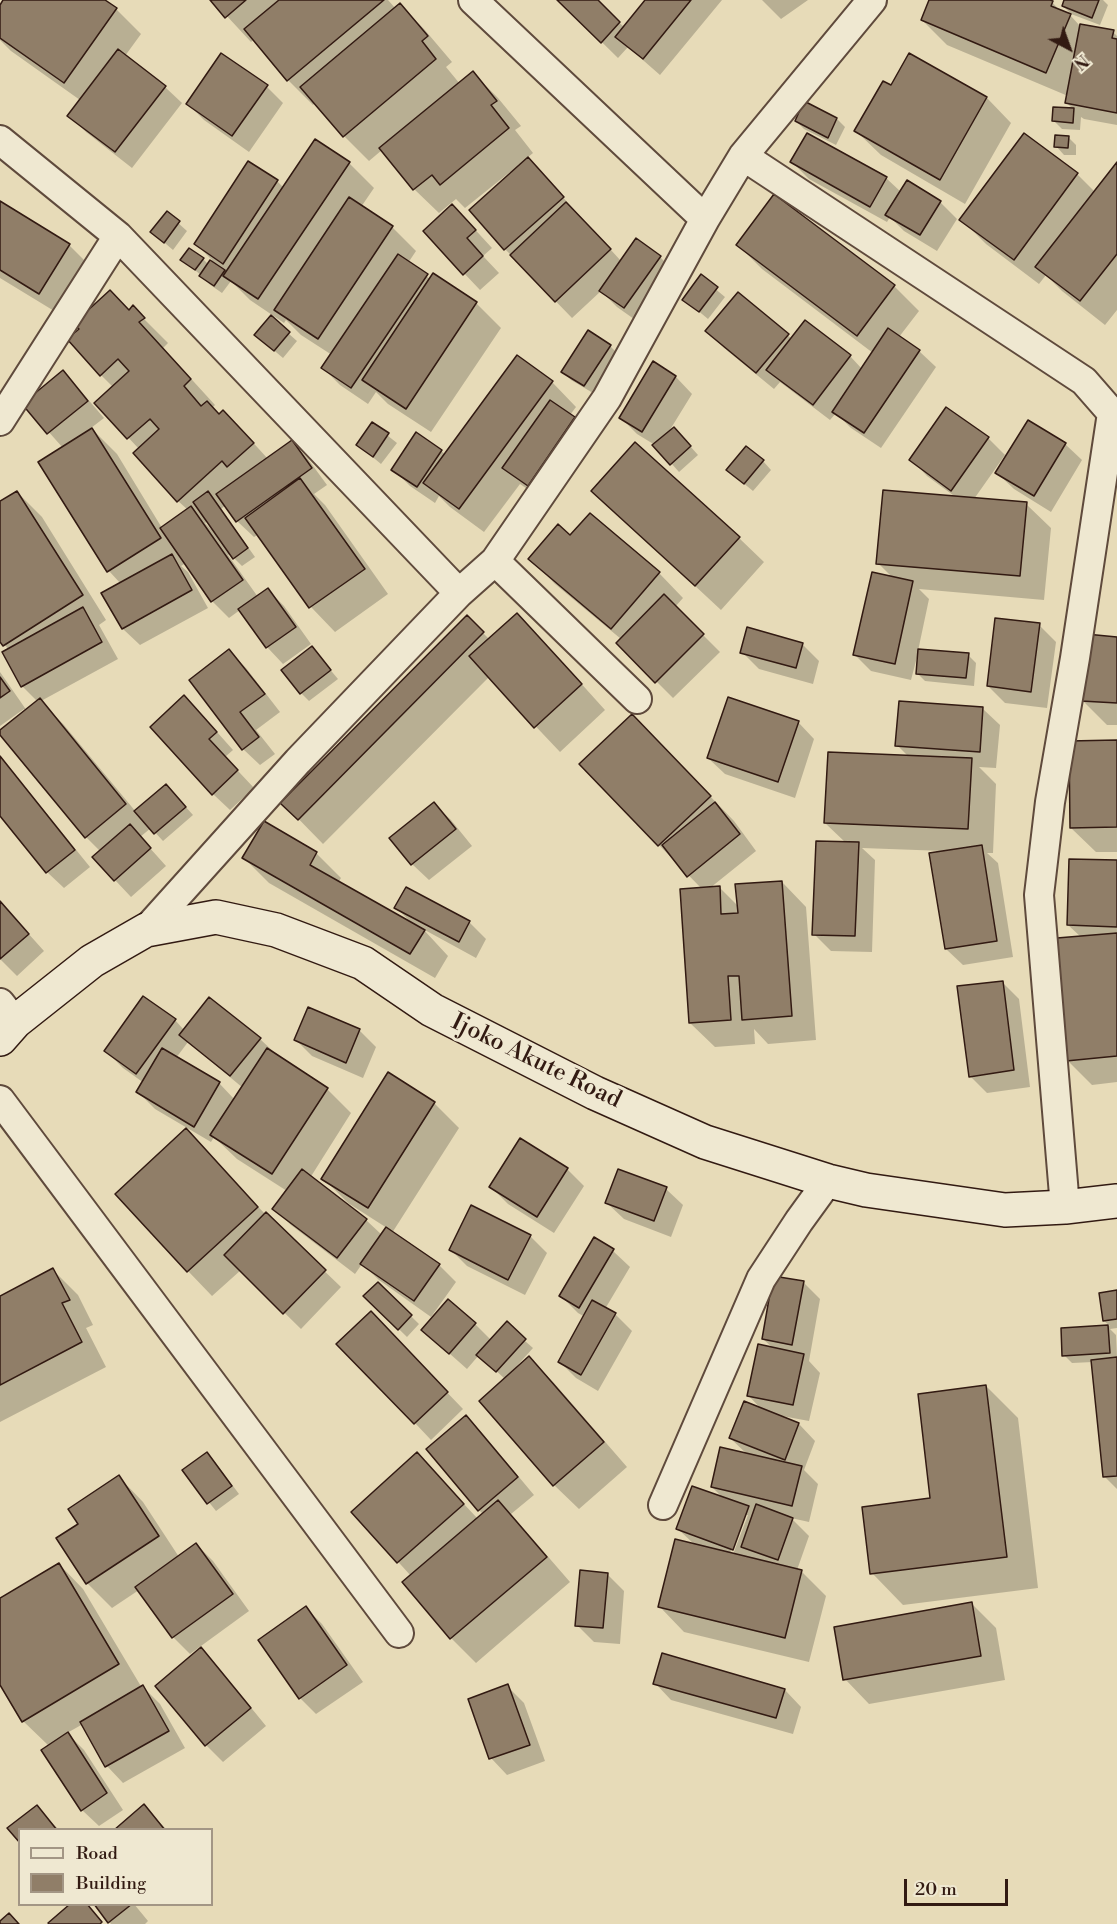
<!DOCTYPE html>
<style>
body{margin:0}
#map{position:relative;width:1117px;height:1924px;overflow:hidden;background:#e7dbb8;font-family:"Libre Bodoni",serif}
canvas{display:block}
.legend{position:absolute;left:18px;top:1828px;width:195px;height:78px;box-sizing:border-box;background:#efe8d1;border:2px solid #a39685;margin:0;padding:8px 10px;list-style:none;font-size:18px;color:#321a12}
.legend li{display:flex;align-items:center;gap:12px;height:30px}
.legend b{width:30px;border:2px solid #a39685}
.north{position:absolute;left:1039px;top:18px;width:60px;height:60px;-webkit-text-stroke:4px #efe8d1;paint-order:stroke;rotate:139deg;font-size:16px;font-weight:700;line-height:24px;text-align:center;color:#321a12}
.north::after{content:'';display:block;margin:auto;width:21px;height:27px;background:#321a12;clip-path:polygon(50% 0,100% 100%,50% 72%,0 100%)}
.scale{position:absolute;left:904px;top:1879px;width:104px;height:27px;box-sizing:border-box;border:3px solid #321a12;border-top:0;padding-left:8px;font-size:18px;line-height:21px;white-space:nowrap;color:#321a12;-webkit-text-stroke:4px #efe8d1;paint-order:stroke}
</style>
<div id="map">
<canvas width="1117" height="1924"></canvas>
<ul class="legend">
<li><b style="height:8px;background:#efe8d1"></b>Road</li>
<li><b style="height:16px;background:#907e68"></b>Building</li>
</ul>
<div class="north">N</div>
<div class="scale">20 m</div>
</div>
<script>
const context = document.querySelector('canvas').getContext('2d');
context.lineJoin = 'round';
function fill(path, color) { context.fillStyle = color; context.fill(path, 'evenodd'); }
function strokePath(path, color, width, dash) { context.strokeStyle = color; context.lineWidth = width; context.lineCap = dash ? 'butt' : 'round'; context.setLineDash(dash || []); context.stroke(path); }
function drawText(font, color, halo, rows, align = 'center') {
  context.font = font + ' "Libre Bodoni",serif'; context.lineWidth = 6; context.setLineDash([]); context.textBaseline = 'middle'; context.strokeStyle = halo; context.fillStyle = color; for (const [text, x, y, turn = 0] of rows) {
    context.save(); context.translate(x, y); context.rotate((+turn || 0) * Math.PI / 180); context.textAlign = isNaN(turn) ? turn : align; if (halo) context.strokeText(text, 0, 0); context.fillText(text, 0, 0); context.restore();
  }
}
fill(new Path2D(`
 M5,0H103L116,9L141,34L125,56L165,87L182,103L132,168L86,132L69,115L80,100L11,51L0,40V7Z
 M212,0H388L396,9L400,5L424,29L452,62L446,67L460,84L473,73L498,98L521,126L515,130L533,153L527,158L621,261L660,257L677,274L641,324L617,307L601,291L572,318L505,249L471,210L512,174L510,172L465,208L456,199L439,213L414,189L382,150L369,161L344,136L315,103L313,105L288,80L254,39L251,42Z
 M559,0H596L625,28L647,0H722L660,75L628,47L618,58Z
 M762,0H808L781,19Z
 M931,0H1046L1052,2L1061,12L1070,15L1080,26L1113,32L1117,36V125L1084,119L1081,117L1080,130L1062,129L1054,121L1055,108L1074,110L1067,103L1068,96L947,45L922,20Z
 M1066,0H1103L1108,5L1100,25L1071,14L1063,6Z
 M910,55L987,98L1011,123L965,204L881,155L856,131L891,87Z
 M267,87L283,103L249,152L204,120L187,103Z
 M837,119L845,127L836,145L804,129L796,121Z
 M1024,135L1077,174L1095,192L1117,165V310L1105,325L1062,291L1046,275L1039,284L986,244L961,219Z
 M1068,137L1076,145V155H1064L1056,146Z
 M316,141L349,163L374,188L361,207L392,227L416,251L408,263L430,279L433,275L476,303L501,328L431,432L388,404L376,392L368,404L340,385L323,368L332,355L301,335L286,320L284,323L250,300L231,281L222,293L209,284L201,275L182,260L203,259L209,265L212,260L196,244L277,181L284,188Z
 M792,162L886,178L901,192L907,183L940,202L957,219L937,251L904,231L890,217L887,222L809,179Z
 M774,196L894,286L919,311L899,337L919,351L936,367L881,448L851,428L836,413L830,420L780,382L774,389L724,348L707,331L738,294L792,339L850,356L862,369L873,353L762,269L738,245Z
 M0,203L69,245L94,270L64,317L0,278Z
 M167,213L187,231L173,250L152,232Z
 M469,223L492,248L483,256L499,273L480,290L425,232Z
 M701,277L725,297L708,319L684,299Z
 M133,308L168,343L163,348L215,405L212,408L248,437L268,459L292,442L308,459L327,485L314,494L325,505L388,594L335,632L311,607L259,534L254,537L237,521L226,505L221,509L255,557L242,566L230,554L228,555L258,597L268,590L284,606L311,644L283,664L267,647L240,610L229,618L212,601L186,563L181,566L188,572L208,608L140,645L123,629L103,593L121,584L109,571L40,462L63,448L24,404L63,372L79,389L104,418L91,428L117,454L162,528L188,510L178,501L139,449L96,403L113,387L101,375L130,311ZM208,521L214,529L212,530L205,523Z
 M271,318L297,341L283,358L264,342Z
 M610,346L618,354L593,393L571,380L563,372Z
 M654,363L676,377L692,394L668,433L682,437L698,455L679,472L655,445L637,434L621,418Z
 M552,382L576,407L570,415L591,435L545,501L520,484L484,532L450,507L439,496L435,503L410,486L393,469L441,451L446,455Z
 M947,409L988,438L1005,455L974,499L1026,504L1051,528L1044,600L919,589L929,599L918,651L968,655L976,663L974,686L925,681L917,673L918,657H917L911,680L871,671L855,655L893,578L878,563L957,498L927,476L911,459Z
 M373,424L397,443L381,464L358,445Z
 M635,444L739,538L764,562L721,610L593,491Z
 M1065,444L1082,460L1051,512L1014,489L997,473Z
 M763,461L771,470L753,491L736,477Z
 M17,492L42,517L106,620L99,625L118,659L41,701L64,725L136,812L174,794L193,815L163,841L151,828L140,837L166,866L131,897L115,880L101,852L86,837L0,733L26,711L24,709L0,726V672L27,711L38,702L22,686L9,650L0,639V503Z
 M571,537L659,573L683,598L675,607L720,652L673,698L618,643L621,639L555,584L531,559Z
 M467,617L489,639H541L605,710L560,752L489,677L323,844L283,803Z
 M1039,625L1056,642L1047,708L1005,703L988,686Z
 M1117,638V725H1107L1082,700Z
 M802,644L819,661L813,684L759,669L742,652Z
 M312,648L338,679L309,701L301,693Z
 M229,651L246,668L280,712L256,730L275,754L260,765L243,749Z
 M983,709L1000,725L996,768L979,767L996,784L993,853H987L998,863L1013,957L963,965L946,949L944,851L862,848L875,860L872,952L831,951L814,934L846,843L825,823L908,756L897,745Z
 M201,714L233,750L225,757L254,788L230,810L213,794Z
 M798,722L814,739L795,798L725,774L708,758Z
 M656,740L734,821L756,851L710,888L719,887L739,907L782,882L806,907L816,1040L768,1044L754,1029L755,1044L715,1047L690,1023L701,888L659,845Z
 M1117,741V852H1096L1071,828Z
 M0,756L90,867L64,888L47,872L0,813Z
 M434,804L451,820L472,846L429,880L412,864Z
 M264,823L316,853L341,878L338,883L413,924L396,908L407,889L469,922L486,939L476,958L423,929L448,956L435,978L269,883L244,858Z
 M1117,862V1082L1092,1085L1067,1060L1081,937L1068,925Z
 M0,902L44,951L17,976L0,959Z
 M1002,982L1019,999L1030,1087L987,1093L970,1076Z
 M309,1009L360,1031L376,1047L363,1078L312,1056L295,1039Z
 M175,1020L184,1030L260,1039L277,1055L327,1089L351,1113L310,1178L366,1220L382,1235L387,1228L348,1203L323,1178L434,1103L459,1128L392,1233L439,1265L456,1282L431,1317L379,1280L362,1264L355,1274L291,1225L274,1209L287,1191L237,1159L214,1137L211,1142L155,1109L138,1092L144,1083L123,1068L106,1051ZM188,1042L243,1088L235,1100L219,1083L176,1058Z
 M186,1131L266,1215L341,1287L301,1329L241,1270L212,1296L188,1271Z
 M567,1169L584,1186L554,1233L508,1204L491,1187Z
 M666,1189L683,1205L671,1237L624,1219L607,1203Z
 M530,1236L547,1253L525,1295L467,1266L450,1249Z
 M613,1251L630,1267L605,1309L615,1314L632,1331L598,1391L576,1378L560,1362L585,1317L578,1313L561,1296Z
 M53,1270L78,1295L93,1325L86,1328L106,1367L0,1422V1298Z
 M803,1282L820,1299L809,1361L820,1373L809,1421L782,1416V1417L799,1424L815,1441L804,1470L818,1484L809,1522L791,1518L809,1536L797,1570L801,1571L826,1596L809,1662L684,1632L660,1607L695,1545L678,1529L724,1499L712,1487L748,1455L730,1438L762,1410L748,1395L774,1349L763,1339ZM744,1515H748L732,1557L729,1556Z
 M378,1284L419,1324L407,1337L365,1296Z
 M1117,1292V1328L1110,1329L1116,1335L1117,1357V1489L1105,1477L1093,1362L1072,1363L1064,1355L1062,1329L1110,1326L1104,1321Z
 M475,1324L491,1340L507,1324L525,1341L533,1348L514,1369L515,1371L529,1358L554,1383L627,1467L579,1509L554,1485L505,1379L479,1355L467,1369L423,1330Z
 M387,1330L463,1409L431,1440L415,1423Z
 M986,1386L1018,1418L1038,1588L903,1605L872,1573L932,1499Z
 M466,1417L483,1434L534,1495L511,1514L570,1582L476,1663L451,1638L404,1582L411,1576L353,1512L417,1454L478,1519L483,1514L479,1510Z
 M215,1462L239,1494L216,1511L184,1471Z
 M119,1477L143,1502L179,1557L196,1544L213,1561L249,1611L190,1654L173,1637L139,1590L112,1608L87,1583L80,1524Z
 M59,1564L83,1589L142,1688L143,1687L160,1704L185,1748L123,1783L107,1766L83,1724L67,1733L84,1750L123,1810L99,1826L82,1810L49,1746L23,1721L0,1682V1599Z
 M607,1574L624,1591L620,1644L594,1642L577,1625Z
 M972,1604L996,1628L1005,1680L869,1704L845,1679Z
 M306,1608L322,1624L363,1682L316,1714L300,1698Z
 M201,1649L217,1666L266,1726L223,1762L206,1745Z
 M655,1683L785,1690L801,1707L793,1734L671,1700Z
 M507,1686L524,1703L545,1761L507,1775L491,1758Z
 M144,1806L167,1830H116Z
 M37,1807L59,1830L10,1828Z
 M95,1904H134L148,1921L145,1924H111Z`), '#0003');
const building = new Path2D(`
 M3,0H105L117,8L64,83L0,38V5Z
 M210,0H246L225,18Z
 M279,0H384L287,81L244,29Z
 M557,0H598L620,22L601,43Z
 M645,0H691L643,59L615,37Z
 M929,0H1050L1053,1L1051,6L1071,14L1046,73L921,20Z
 M1064,0H1099L1092,18L1062,6Z
 M400,3L428,36L422,41L436,59L343,137L300,87Z
 M1080,24L1114,30L1112,38L1117,39V113L1065,103Z
 M118,49L166,86L115,152L67,116Z
 M221,53L268,85L232,136L186,104Z
 M909,53L987,97L940,180L854,131L883,81L891,85Z
 M473,71L497,101L491,105L509,128L440,185L432,175L413,190L379,148Z
 M804,101L837,118L828,138L795,121Z
 M1053,107L1074,108L1073,123L1052,121Z
 M807,133L887,177L870,207L790,162Z
 M1024,133L1078,173L1014,260L959,220Z
 M1055,135L1069,136L1068,148L1054,147Z
 M315,139L350,162L258,299L223,276Z
 M528,157L564,197L504,250L469,210Z
 M248,161L278,180L223,264L194,244Z
 M1117,162V254L1080,301L1035,267Z
 M907,180L941,201L920,235L885,215Z
 M774,194L895,285L857,336L736,245Z
 M349,197L393,226L318,339L274,310Z
 M0,201L70,244L39,294L0,270Z
 M566,202L611,249L555,302L510,255Z
 M452,204L476,230L467,238L483,256L463,275L423,231Z
 M167,211L180,221L164,243L150,232Z
 M636,238L661,256L624,308L599,291Z
 M189,248L204,258L195,270L180,260Z
 M398,254L428,274L351,388L321,368Z
 M210,260L225,270L214,286L199,276Z
 M433,273L477,302L406,409L362,380Z
 M701,274L718,287L699,312L682,300Z
 M110,290L129,310L133,305L145,318L139,322L191,379L184,386L201,406L207,401L219,414L223,410L254,443L227,467L222,461L177,502L133,453L159,429L150,419L127,439L94,403L129,371L118,359L100,376L67,339L79,329L73,324Z
 M738,292L789,334L756,373L705,331Z
 M271,315L290,332L274,351L254,335Z
 M805,320L851,355L813,405L766,370Z
 M888,328L920,350L864,433L832,412Z
 M588,330L611,345L584,386L561,372Z
 M517,355L553,381L459,509L423,483Z
 M653,361L676,376L642,432L619,418Z
 M63,370L88,401L47,434L22,404Z
 M550,400L575,417L528,486L502,468Z
 M946,407L989,437L951,491L909,460Z
 M1028,420L1066,443L1034,496L995,473Z
 M372,422L389,433L373,457L356,445Z
 M674,427L691,446L670,465L652,445Z
 M92,428L161,538L107,572L38,462Z
 M416,432L442,450L417,487L391,470Z
 M292,440L312,468L236,522L216,494Z
 M635,442L740,537L695,586L591,491Z
 M746,446L764,460L744,484L726,470Z
 M300,478L365,569L309,608L245,518Z
 M883,490L1027,502L1020,576L876,564Z
 M17,491L83,595L3,646L0,642V501Z
 M208,491L248,548L233,559L193,502Z
 M191,506L243,580L211,602L160,528Z
 M590,513L660,572L611,629L528,559L558,524L570,535Z
 M172,554L192,590L122,629L101,593Z
 M872,572L913,581L895,664L853,655Z
 M268,588L296,627L266,648L238,609Z
 M664,594L704,634L655,683L616,643Z
 M83,607L102,642L21,687L2,652Z
 M517,613L582,684L534,728L469,656Z
 M467,615L484,632L298,820L280,803Z
 M995,618L1040,623L1031,692L987,686Z
 M747,627L803,643L796,668L740,653Z
 M1086,634L1117,637V703L1081,701Z
 M312,646L331,670L300,694L281,670Z
 M229,649L265,694L240,712L259,737L242,750L189,680Z
 M918,649L969,653L966,678L916,674Z
 M0,677L10,691L0,698Z
 M184,695L217,732L209,739L238,770L212,795L150,727Z
 M728,697L799,721L778,782L707,758Z
 M40,698L126,804L85,838L0,735V730Z
 M899,701L983,707L980,752L895,746Z
 M632,714L711,796L658,846L579,764Z
 M1117,740V827L1070,828L1069,741Z
 M828,752L972,758L968,829L824,823Z
 M0,756L75,850L46,873L0,816Z
 M166,784L186,807L154,834L134,811Z
 M434,802L456,829L411,865L389,838Z
 M715,802L740,834L687,877L662,845Z
 M264,821L317,852L310,865L425,930L410,954L242,858Z
 M130,824L151,848L114,881L92,857Z
 M816,841L859,842L855,936L812,935Z
 M982,845L997,941L945,949L929,853Z
 M1069,859L1117,860V927L1067,925Z
 M782,881L792,1016L742,1020L739,976H728L731,1020L689,1023L680,889L720,886L721,914L738,913L735,884Z
 M406,887L470,921L459,942L394,908Z
 M0,901L29,934L0,959Z
 M1117,933V1056L1066,1061L1057,938Z
 M1003,981L1014,1070L969,1077L957,986Z
 M143,996L176,1019L136,1074L104,1051Z
 M209,997L261,1038L230,1076L179,1035Z
 M308,1007L360,1029L346,1063L294,1040Z
 M162,1048L220,1082L194,1127L136,1092Z
 M267,1048L328,1088L272,1174L210,1135Z
 M388,1072L435,1102L368,1208L321,1179Z
 M186,1128L258,1207L187,1272L115,1194Z
 M520,1138L568,1168L537,1217L489,1187Z
 M302,1169L367,1219L337,1258L272,1209Z
 M618,1169L667,1187L654,1221L605,1203Z
 M471,1205L531,1235L508,1280L449,1250Z
 M266,1212L326,1270L283,1314L224,1255Z
 M386,1227L440,1264L414,1301L360,1264Z
 M594,1237L614,1249L579,1308L559,1296Z
 M53,1268L70,1300L62,1303L82,1342L0,1385V1296Z
 M773,1276L804,1281L792,1345L762,1339Z
 M378,1282L412,1315L398,1330L363,1296Z
 M1117,1290V1319L1103,1321L1099,1293Z
 M448,1299L476,1323L449,1354L421,1330Z
 M592,1300L616,1313L581,1375L558,1362Z
 M371,1311L448,1392L414,1424L336,1344Z
 M507,1321L526,1339L496,1372L476,1355Z
 M1108,1325L1110,1353L1062,1356L1061,1328Z
 M758,1344L804,1354L793,1405L747,1396Z
 M529,1356L604,1442L553,1486L479,1401Z
 M1117,1357V1476L1103,1477L1091,1360Z
 M986,1385L1007,1557L870,1574L862,1507L930,1498L918,1394Z
 M744,1401L799,1423L785,1460L729,1438Z
 M466,1415L518,1477L478,1511L426,1449Z
 M720,1447L802,1466L792,1506L711,1487Z
 M207,1452L232,1486L207,1504L182,1470Z
 M417,1452L464,1504L397,1563L351,1512Z
 M119,1475L159,1536L86,1584L56,1538L78,1524L68,1509Z
 M692,1486L749,1506L733,1550L676,1529Z
 M498,1500L547,1557L450,1639L402,1582Z
 M756,1504L793,1518L778,1560L741,1547Z
 M675,1539L802,1570L785,1638L658,1607Z
 M196,1543L233,1594L172,1638L135,1587Z
 M59,1563L119,1664L22,1722L0,1685V1598Z
 M580,1570L608,1573L603,1628L575,1626Z
 M972,1602L981,1656L843,1680L834,1627Z
 M306,1606L347,1665L299,1699L258,1640Z
 M201,1647L251,1708L205,1746L155,1686Z
 M662,1653L785,1689L776,1718L653,1684Z
 M508,1684L530,1745L489,1759L468,1699Z
 M143,1685L169,1731L105,1767L80,1722Z
 M68,1732L107,1793L81,1811L41,1750Z
 M144,1804L165,1830H114Z
 M37,1805L57,1830H20V1843L7,1828Z
 M70,1904H87L102,1922L100,1924H49L48,1923Z
 M94,1904H132L108,1923Z
 M9,1913L19,1924H0V1921Z`);
fill(building, '#907e68');
strokePath(building, '#321a12', 1.5);
const street = new Path2D(`
 M473,0L705,219
 M0,140L118,236L459,593
 M743,156L1084,381L1112,413L1075,658L1050,802L1039,895L1065,1207
 M0,421L118,236
 M495,561L637,699
 M146,930L298,761L459,593L495,561L607,398L705,219L743,156L872,0
 M0,1003L15,1022
 M0,1100L399,1633
 M663,1505L761,1279L799,1221L828,1181`);
const secondary = new Path2D(`
 M0,1039L15,1022L92,961L146,930L216,917L276,930L363,963L432,1010L595,1093L705,1142L828,1181L866,1190L1005,1210L1065,1207L1117,1201`);
strokePath(street, '#5f4a3c', 32);
strokePath(secondary, '#321a12', 36);
strokePath(street, '#efe8d1', 28);
strokePath(secondary, '#efe8d1', 33);
drawText('24px', '#321a12', '#efe8d1', [
 ["Ijoko Akute Road",536,1062,26]
]);
</script>
